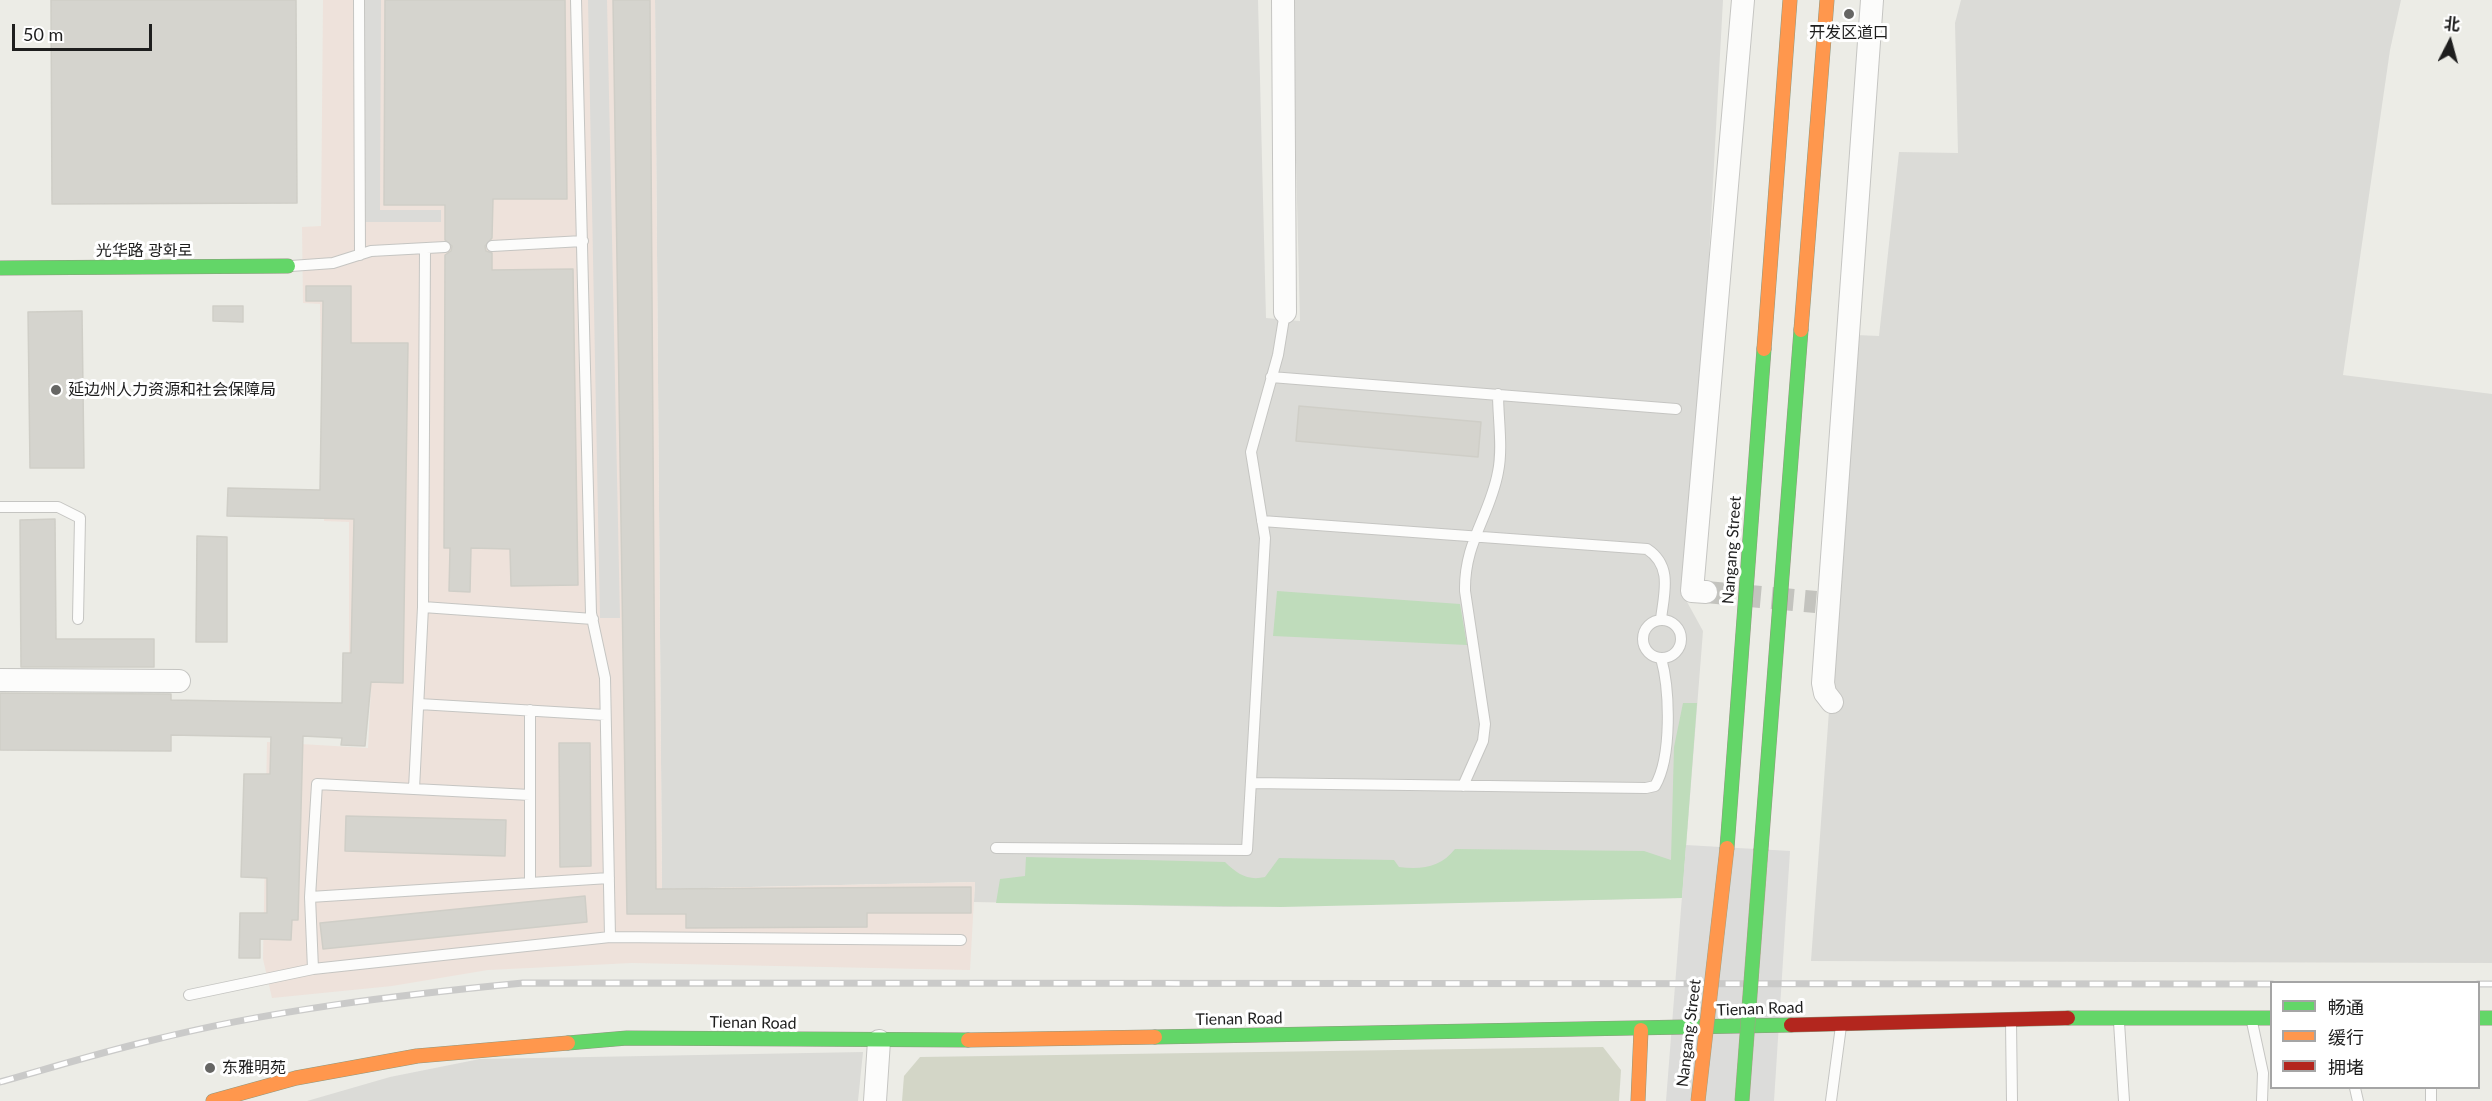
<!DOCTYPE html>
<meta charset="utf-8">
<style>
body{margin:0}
#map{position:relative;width:2492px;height:1101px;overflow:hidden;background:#ecece6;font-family:Lato,"Noto Sans SC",sans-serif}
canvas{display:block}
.legend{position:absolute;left:2270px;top:981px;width:210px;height:108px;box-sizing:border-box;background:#fff;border:2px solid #a5a5a5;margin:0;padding:8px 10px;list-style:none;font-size:18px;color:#1e1e1e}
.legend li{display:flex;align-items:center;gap:12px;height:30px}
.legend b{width:30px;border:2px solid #a5a5a5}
.north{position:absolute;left:2420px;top:12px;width:60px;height:60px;-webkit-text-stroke:4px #fff;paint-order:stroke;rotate:6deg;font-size:16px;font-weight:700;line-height:24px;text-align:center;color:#1e1e1e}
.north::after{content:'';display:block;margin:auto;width:21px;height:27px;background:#1e1e1e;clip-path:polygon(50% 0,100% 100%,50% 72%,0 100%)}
.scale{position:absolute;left:12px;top:24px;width:140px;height:27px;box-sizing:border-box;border:3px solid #1e1e1e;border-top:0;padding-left:8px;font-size:18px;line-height:21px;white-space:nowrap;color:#1e1e1e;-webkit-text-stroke:4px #fff;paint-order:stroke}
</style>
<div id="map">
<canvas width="2492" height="1101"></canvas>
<ul class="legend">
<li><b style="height:8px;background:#63d668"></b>畅通</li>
<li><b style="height:8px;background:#ff974d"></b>缓行</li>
<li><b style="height:8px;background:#b3261e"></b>拥堵</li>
</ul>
<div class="north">北</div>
<div class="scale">50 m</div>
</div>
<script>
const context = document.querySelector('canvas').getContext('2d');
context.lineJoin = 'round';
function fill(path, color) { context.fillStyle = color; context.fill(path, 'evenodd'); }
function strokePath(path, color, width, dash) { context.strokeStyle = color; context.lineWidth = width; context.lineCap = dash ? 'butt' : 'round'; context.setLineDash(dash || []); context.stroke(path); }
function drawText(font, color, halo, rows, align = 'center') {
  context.font = font + ' Lato,"Noto Sans SC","Noto Sans KR",sans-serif'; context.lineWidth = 6; context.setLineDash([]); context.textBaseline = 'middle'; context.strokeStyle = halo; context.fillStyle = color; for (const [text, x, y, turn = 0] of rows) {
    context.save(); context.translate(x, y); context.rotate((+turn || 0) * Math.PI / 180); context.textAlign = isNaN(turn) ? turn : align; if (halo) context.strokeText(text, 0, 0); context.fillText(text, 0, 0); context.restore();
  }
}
fill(new Path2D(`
 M655,0H1258L1266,318L1300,321L1292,0H1723L1702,384L1686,600L1703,631L1682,898L1227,907L974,902L975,882L662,889Z
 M1961,0H2401L2390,50L2343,375L2492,394V963L1811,961L1856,335L1879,336L1899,152L1958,153L1955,23Z
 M863,1052L858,1101H307L390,1077L480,1059Z`), '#dbdbd7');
fill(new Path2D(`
 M323,0H655L662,889L975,882L970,970L632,963L488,970L392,986L272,998L263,959L267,742L368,748L371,688L349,689V522L324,521L320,304L303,303L302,227L321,226Z`), '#eee2db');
fill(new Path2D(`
 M1603,1047L1621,1070L1619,1101H902L904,1076L920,1057Z`), '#d3d6c7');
fill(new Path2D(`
 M1277,591L1460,604L1467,645L1273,636Z
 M1683,703H1697L1682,898L1281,907L996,903L1000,879L1025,876L1026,857L1225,862C1237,874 1248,881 1265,877L1279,858L1394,860L1399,867C1422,870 1441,867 1455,849L1644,851L1671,860L1674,747Z`), '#bfdcbb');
fill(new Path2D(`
 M365,0H381L380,210H441V222H364Z
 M588,0H607L620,618H600Z`), '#dbdbd8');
fill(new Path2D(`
 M1686,845L1790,851L1774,1101H1666Z`), '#dcdcda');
const building = new Path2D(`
 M51,0H296L297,203L52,204Z
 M385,0H565L567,199H493L492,238L485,246L486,251L492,253V270L573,269L578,585L511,586L510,549L471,548L470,592L449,591L450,548H444L445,255L451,251L452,246L445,240V205H384Z
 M613,0H650L656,889L971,887V913H867V927L686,928V914H627Z
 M306,286H351V343H408L403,683L371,682L365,746L341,745L342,738L303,736L298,920H292L291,940L260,939V958H239L240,913H267V878L241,877L244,774H270L271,737L171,735V751L0,750V693L171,694V700L342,703L343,653H351L354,519L227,516L228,488L320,490L323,301H306Z
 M213,306H243V322L213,321Z
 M82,311L84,468H30L28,312Z
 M1299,406L1481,422L1478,457L1296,441Z
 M55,519L56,639H154V667H21L20,520Z
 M197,536L227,537V642H196Z
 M559,743H590L591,866L560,867Z
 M346,816L506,820L505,856L345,851Z
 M585,896L587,922L323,949L320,923Z`);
fill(building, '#d5d4ce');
strokePath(building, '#cfcec7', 1.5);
strokePath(new Path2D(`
 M1706,592L1816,602`), '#c3c3be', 22, [22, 11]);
const lane = new Path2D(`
 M359,0L360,255
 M576,0L591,613L605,678L610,937
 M492,246L583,241
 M291,266L333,263L371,251L445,247
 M1271,377L1676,409
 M0,507H58L80,518L78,619
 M1262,521L1647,549C1673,566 1664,593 1661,619
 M423,607L593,619
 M1643 639a19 19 0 1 1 38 0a19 19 0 1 1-38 0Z
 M419,704L605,715
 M1251,783L1646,788L1655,786C1672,757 1670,690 1661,658
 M1463,786L1483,741L1485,724L1465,591C1464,542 1490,516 1498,472C1503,448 1498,418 1498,394
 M414,789L423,607L425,249
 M996,848L1247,850L1265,538L1251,452L1278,355L1285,312
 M530,883V710
 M310,897L609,878
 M313,969L310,897L317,784L530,795
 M189,995L313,969L610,937L961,940
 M2011,1022L2012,1101
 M2119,1022L2124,1101
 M2252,1022L2263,1073L2262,1101
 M2355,1088L2358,1101
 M1831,1101L1841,1026
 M2431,1101V1088`);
const street = new Path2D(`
 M1283,0L1285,312
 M1706,592L1692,591L1743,0
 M0,680L179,681
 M1832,702L1825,693L1823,683L1872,0
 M875,1101L879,1041`);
const fast = new Path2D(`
 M0,268L288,266
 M1727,848L1764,349
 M1761,849L1801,330
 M2068,1018H2272
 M2478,1018H2492
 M1155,1037L1791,1025
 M568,1043L627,1038L968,1040`);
const slow = new Path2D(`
 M1801,330L1827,0
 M1764,349L1790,0
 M968,1040L1155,1037
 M213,1101L296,1078L417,1056L568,1043
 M1638,1101L1641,1030`);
const jam = new Path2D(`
 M1791,1025L2068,1018`);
strokePath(lane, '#c5c5c2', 12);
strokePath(street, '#c5c5c2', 24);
strokePath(fast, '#8f977e', 15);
strokePath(slow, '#8f977e', 15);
strokePath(jam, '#8f977e', 15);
strokePath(lane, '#fcfcfb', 10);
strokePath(street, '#fcfcfb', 22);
strokePath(fast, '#63d668', 14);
strokePath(slow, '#ff974d', 14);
strokePath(jam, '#b3261e', 14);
const rail = new Path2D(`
 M2478,984H2492
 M0,1082C50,1068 99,1053 149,1041C271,1010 398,995 523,983L2272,984`);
strokePath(rail, '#cacac9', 7);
strokePath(rail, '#fff', 4.5, [14]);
const fastBridge = new Path2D(`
 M1742,1101L1761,849`);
const slowBridge = new Path2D(`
 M1698,1101L1727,848`);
strokePath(fastBridge, '#a2a082', 15, []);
strokePath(slowBridge, '#a2a082', 15, []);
strokePath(fastBridge, '#63d668', 14);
strokePath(slowBridge, '#ff974d', 14);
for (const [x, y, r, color] of [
 [1849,14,6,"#666664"],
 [56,390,6,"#666664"],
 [210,1068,6,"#666664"]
]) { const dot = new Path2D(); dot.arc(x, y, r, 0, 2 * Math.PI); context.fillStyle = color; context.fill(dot); strokePath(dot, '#fff', 2); }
drawText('16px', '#1e1e1e', '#fff', [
 ["开发区道口",1849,33,"center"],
 ["延边州人力资源和社会保障局",68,390],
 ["东雅明苑",222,1068]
], 'left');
drawText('16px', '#1e1e1e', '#fff', [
 ["光华路 광화로",144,251],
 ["Nangang Street",1732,550,-86],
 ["Tienan Road",1760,1009,-2],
 ["Tienan Road",1239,1019,-1],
 ["Tienan Road",753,1023,1],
 ["Nangang Street",1689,1033,-83]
]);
</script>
